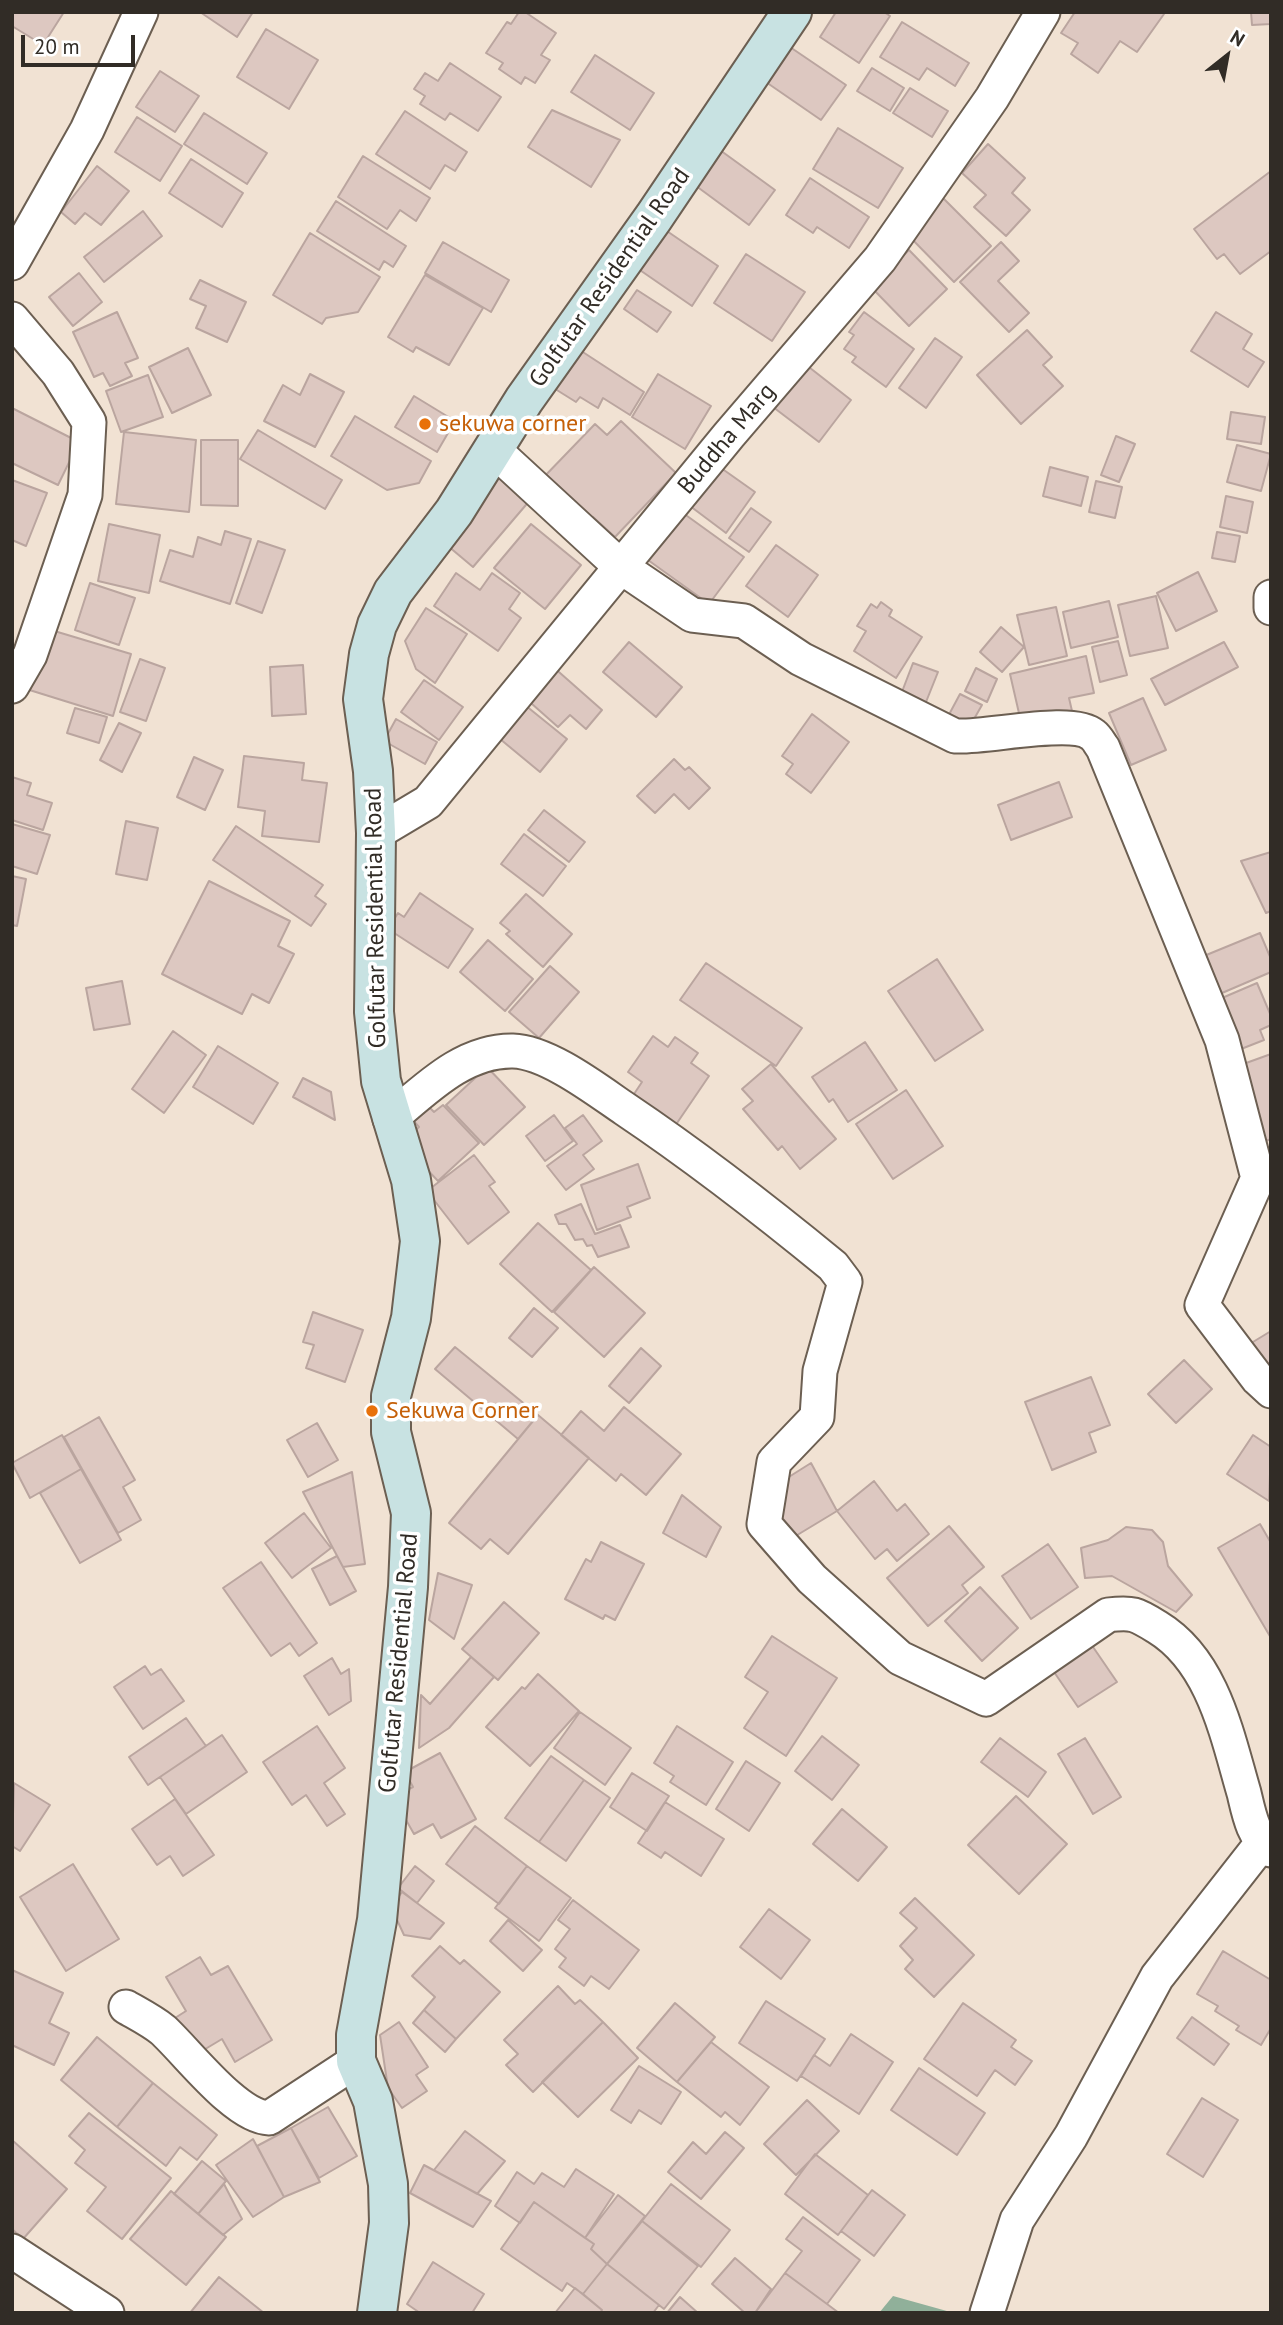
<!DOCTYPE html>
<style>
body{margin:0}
#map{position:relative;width:1283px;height:2325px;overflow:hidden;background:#f1e2d3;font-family:"PT Sans",sans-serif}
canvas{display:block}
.frame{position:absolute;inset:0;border:14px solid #312c26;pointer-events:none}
.north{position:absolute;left:1192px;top:21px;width:70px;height:70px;-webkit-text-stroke:5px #fff;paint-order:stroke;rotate:31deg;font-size:19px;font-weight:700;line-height:28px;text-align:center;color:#312c26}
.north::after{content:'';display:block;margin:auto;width:24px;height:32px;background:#312c26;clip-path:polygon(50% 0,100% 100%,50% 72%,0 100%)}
.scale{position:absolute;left:21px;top:35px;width:114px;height:32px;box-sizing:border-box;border:4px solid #312c26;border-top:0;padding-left:9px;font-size:21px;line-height:24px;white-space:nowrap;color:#312c26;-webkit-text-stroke:5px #fff;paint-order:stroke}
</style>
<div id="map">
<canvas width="1283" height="2325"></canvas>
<div class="frame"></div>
<div class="north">N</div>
<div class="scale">20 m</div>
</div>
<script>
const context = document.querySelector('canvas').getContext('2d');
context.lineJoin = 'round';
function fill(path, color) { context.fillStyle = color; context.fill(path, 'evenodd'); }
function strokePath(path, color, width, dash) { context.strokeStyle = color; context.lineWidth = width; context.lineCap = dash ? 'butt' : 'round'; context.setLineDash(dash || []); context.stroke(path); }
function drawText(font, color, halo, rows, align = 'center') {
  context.font = font + ' "PT Sans",sans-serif'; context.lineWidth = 7; context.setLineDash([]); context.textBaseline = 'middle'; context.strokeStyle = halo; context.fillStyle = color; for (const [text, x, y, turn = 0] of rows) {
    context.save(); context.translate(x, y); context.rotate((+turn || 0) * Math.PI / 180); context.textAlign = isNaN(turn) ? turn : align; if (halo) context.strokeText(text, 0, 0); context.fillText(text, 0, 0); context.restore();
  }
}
fill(new Path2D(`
 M893,2296L954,2313H879Z`), '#90b09a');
const building = new Path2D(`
 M12,12H64L43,45L12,26Z
 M200,12H253L237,37Z
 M519,12H525L556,33L541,55L550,60L535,83L525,77L521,84L499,69L503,63L486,53L507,22L511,24Z
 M836,12H884L890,16L859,63L820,37Z
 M1075,12H1162L1164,14L1137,52L1120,41L1098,73L1071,54L1078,43L1061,33Z
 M1251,12H1271V24L1252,25Z
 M902,22L969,63L955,86L927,68L919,80L880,57Z
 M266,29L318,60L289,109L237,77Z
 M787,45L846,85L821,120L763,80Z
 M595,55L654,93L630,130L571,92Z
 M450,63L501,97L478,131L450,113L445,120L420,104L425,96L414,89L425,73L438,81Z
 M872,68L904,88L890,111L857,91Z
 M160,71L199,96L175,132L136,107Z
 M910,88L948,111L932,137L893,113Z
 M552,110L620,140L591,187L528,147Z
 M405,111L467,152L455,171L445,165L430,189L376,154Z
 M204,113L267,153L247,184L184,144Z
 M137,117L182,146L160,181L115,152Z
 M838,128L903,168L878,208L813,169Z
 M988,144L1025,178L1012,193L1030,210L1006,236L974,207L986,195L962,173Z
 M713,145L775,190L749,225L688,180Z
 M363,156L430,198L416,221L400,210L387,229L338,197Z
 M191,159L243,193L222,227L169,193Z
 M97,166L129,191L101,225L85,213L75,224L61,212Z
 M1271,171V251L1240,274L1224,254L1217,259L1194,229Z
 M810,178L869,217L849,248L817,227L813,233L786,215Z
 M942,197L991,246L954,282L906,233Z
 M336,201L406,246L393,267L384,261L379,270L317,231Z
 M143,211L162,236L104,282L84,257Z
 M661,227L718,266L692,306L634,266Z
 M310,233L380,277L358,312L326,318L322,324L273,295Z
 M443,242L509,280L491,312L425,273Z
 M1001,242L1019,261L998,281L1029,313L1009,332L960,282Z
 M909,250L947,289L909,326L871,287Z
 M746,254L805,292L772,341L714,303Z
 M79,273L102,302L73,326L49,297Z
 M425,275L483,308L449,365L416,347L413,352L388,337Z
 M200,280L246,302L227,342L196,328L206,306L190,299Z
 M637,290L671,312L657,332L624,309Z
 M117,312L138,358L125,363L132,376L110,386L103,373L94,377L73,332Z
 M864,312L914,349L886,387L852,362L856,357L844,349L854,335L849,332Z
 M1216,312L1252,334L1243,349L1264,362L1248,387L1191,351Z
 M1027,330L1052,357L1043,365L1063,386L1021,424L977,375Z
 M935,338L962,357L926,408L899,388Z
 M569,343L644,392L630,415L603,398L598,408L580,397L576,402L544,382Z
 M188,348L211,395L172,413L149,367Z
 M805,364L851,400L819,442L773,407Z
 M310,374L344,392L315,447L264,421L283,385L300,395Z
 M658,374L711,406L685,449L632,417Z
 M148,375L163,417L121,432L106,391Z
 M414,396L455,421L437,452L395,427Z
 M12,408L79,442L58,485L12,463Z
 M1231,412L1265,417L1261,444L1227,439Z
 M355,416L431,461L419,483L387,490L331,456Z
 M621,421L676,473L615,537L593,517L586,524L541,480L595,424L607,435Z
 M258,430L342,480L325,509L240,459Z
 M124,432L196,440L189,512L116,504Z
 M1116,436L1135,444L1119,482L1101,475Z
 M201,440H238V506L201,505Z
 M1237,445L1271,454L1261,491L1227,482Z
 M714,463L755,492L726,533L686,503Z
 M1050,467L1088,477L1081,506L1043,496Z
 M501,473L531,499L473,567L442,541Z
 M12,480L47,493L26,546L12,540Z
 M1096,481L1122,487L1115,518L1089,512Z
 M1226,496L1253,502L1247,533L1220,527Z
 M751,508L771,522L749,552L729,538Z
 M683,513L744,557L709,604L648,560Z
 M109,524L160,535L149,593L98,581Z
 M531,524L581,565L545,609L494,568Z
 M225,531L251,539L230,604L160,581L170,550L193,557L198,537L221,545Z
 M1217,532L1240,536L1235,562L1212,558Z
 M258,541L285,550L262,613L236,603Z
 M776,545L818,575L788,617L746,586Z
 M1198,572L1217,611L1176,631L1157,593Z
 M456,573L480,590L492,573L520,593L509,609L521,618L498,651L434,606Z
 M90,583L135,598L119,645L75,630Z
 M1156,596L1168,648L1130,656L1118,605Z
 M1109,601L1118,637L1071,648L1063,612Z
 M881,602L892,610L889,616L922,637L896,678L854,651L866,631L857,626L871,604L877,608Z
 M1056,607L1067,656L1029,665L1017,615Z
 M426,608L467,634L435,683L416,669L405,641Z
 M41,627L131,654L113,716L23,688Z
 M1001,627L1024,647L1002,672L980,652Z
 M1118,641L1127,675L1100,682L1092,647Z
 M629,642L682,687L656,717L603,672Z
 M1224,642L1238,667L1165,705L1151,679Z
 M1086,656L1094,693L1069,698L1072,711L1021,722L1010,674Z
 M140,659L165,668L146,721L120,712Z
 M913,663L938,672L924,707L900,697Z
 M303,665L306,714L272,716L270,667Z
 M551,665L602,710L586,729L570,715L558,727L523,696Z
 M976,668L997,679L987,702L965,691Z
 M424,680L463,707L439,740L401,712Z
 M960,694L982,705L966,733L945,722Z
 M1143,698L1166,750L1131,765L1109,713Z
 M520,701L567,739L540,772L494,734Z
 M75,708L107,717L99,743L67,733Z
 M812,714L849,742L811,793L786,774L793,764L782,756Z
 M396,719L437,742L425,764L384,741Z
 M119,723L141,733L122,772L100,760Z
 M244,756L304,763L302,780L327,783L319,842L262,836L265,811L238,807Z
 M194,757L223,770L205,810L177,797Z
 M674,759L685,770L689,767L710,788L689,809L674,794L655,813L637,796Z
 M12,777L31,783L27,795L52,803L43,830L12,820Z
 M1059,782L1072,817L1011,840L998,805Z
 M544,810L585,842L569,862L528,830Z
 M126,821L158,828L147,880L116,874Z
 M12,824L50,835L37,874L12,866Z
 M236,826L323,885L315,896L326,904L311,926L213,860Z
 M524,834L566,866L543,896L501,864Z
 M1271,852V911L1266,913L1241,861Z
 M12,876L26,879L17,926L12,925Z
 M209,881L290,921L278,946L294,954L269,1003L252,994L242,1014L162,974Z
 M420,893L473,929L448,968L388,929L398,913L404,917Z
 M526,894L572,934L543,967L506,934L510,931L500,923Z
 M1260,933L1271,959V972L1215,996L1199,958Z
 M488,940L533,979L505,1011L460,972Z
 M937,959L983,1030L935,1061L888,991Z
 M706,963L802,1028L776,1066L680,1000Z
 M550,966L579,992L539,1038L509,1012Z
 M122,981L130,1024L94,1030L86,988Z
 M1257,983L1271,1016V1025L1260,1030L1264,1040L1236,1051L1215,1001Z
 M173,1031L206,1055L164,1113L132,1089Z
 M653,1036L668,1047L675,1037L698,1053L691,1063L709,1076L675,1126L632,1097L642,1082L628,1072Z
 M865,1042L897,1090L848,1122L833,1099L829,1102L812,1077Z
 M218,1046L278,1083L253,1124L193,1087Z
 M1271,1054V1139L1263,1142L1235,1067Z
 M771,1064L836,1139L800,1169L782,1146L778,1150L743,1109L753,1101L742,1089Z
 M487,1067L525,1107L484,1145L446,1105Z
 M303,1078L331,1092L335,1120L293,1097Z
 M906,1090L943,1146L893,1179L856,1124Z
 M426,1104L434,1112L443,1105L479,1143L438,1181L402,1143L419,1127L411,1118Z
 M554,1115L573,1141L545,1161L526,1136Z
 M583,1115L602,1141L583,1155L594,1169L566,1190L547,1166L577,1144L565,1128Z
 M474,1155L495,1182L489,1186L509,1212L468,1244L427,1191Z
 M638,1164L650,1198L627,1207L631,1217L597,1230L581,1185Z
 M581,1204L595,1234L620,1225L629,1247L598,1257L592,1245L587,1246L583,1239L575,1240L566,1224H559L555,1215Z
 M538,1223L591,1270L552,1312L500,1264Z
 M594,1267L645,1313L604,1357L554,1312Z
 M534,1308L558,1328L532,1357L509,1338Z
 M313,1312L363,1330L345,1382L306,1368L314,1345L303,1342Z
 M1271,1331V1370L1248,1345Z
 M455,1347L538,1415L518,1439L435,1369Z
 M641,1348L661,1366L629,1403L609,1386Z
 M1184,1360L1212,1389L1176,1423L1148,1394Z
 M1091,1377L1110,1425L1089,1433L1096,1452L1052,1470L1025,1402Z
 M624,1407L681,1454L646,1495L621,1474L616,1481L561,1435L581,1411L604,1431Z
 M538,1415L589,1458L508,1554L490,1539L481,1549L449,1523Z
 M99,1417L135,1480L123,1487L141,1520L118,1533L64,1437Z
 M317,1423L338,1460L308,1477L287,1440Z
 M62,1435L81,1469L30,1498L12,1463Z
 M1253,1435L1271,1447L1269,1501L1227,1474Z
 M811,1463L837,1511L789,1540L777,1511L784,1480Z
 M81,1469L121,1540L80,1563L40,1493Z
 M352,1472L365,1564L343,1567L303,1492Z
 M874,1481L897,1511L905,1504L929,1534L897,1561L887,1549L875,1559L837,1511Z
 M682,1495L721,1527L706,1557L663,1533Z
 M304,1513L331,1548L292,1578L265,1543Z
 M1260,1524L1271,1543V1638L1218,1548Z
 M949,1526L984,1567L962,1585L968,1593L928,1626L887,1578Z
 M1126,1527L1152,1530L1163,1542L1168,1566L1192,1595L1176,1612L1112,1576L1085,1578L1081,1548L1108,1540Z
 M601,1542L644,1564L615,1620L605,1615L603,1619L565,1599L586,1559L591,1562Z
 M1048,1544L1078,1587L1031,1619L1002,1576Z
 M337,1556L356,1591L330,1605L312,1569Z
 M261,1562L317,1643L299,1656L290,1643L271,1656L223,1588Z
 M438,1573L472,1585L454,1639L429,1620Z
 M980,1587L1018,1628L982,1661L945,1621Z
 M504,1602L539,1633L498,1680L462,1649Z
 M772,1636L837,1678L786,1756L744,1728L768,1692L745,1677Z
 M1091,1644L1117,1682L1078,1707L1052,1669Z
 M471,1657L494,1677L449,1728L419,1748L421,1695L430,1704Z
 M332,1658L341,1674L349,1669L351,1701L329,1715L304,1676Z
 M145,1666L151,1675L161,1669L184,1701L143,1729L114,1687Z
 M538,1674L579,1711L530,1766L486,1727L522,1687L525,1689Z
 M580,1712L631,1748L605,1785L554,1748Z
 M186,1718L206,1746L148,1785L129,1757Z
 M317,1726L345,1768L324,1783L345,1814L327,1826L306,1795L292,1805L263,1762Z
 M677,1726L733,1762L706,1805L670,1782L674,1776L654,1763Z
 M222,1735L247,1772L186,1814L160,1777Z
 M822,1736L859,1765L832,1800L795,1771Z
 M1000,1738L1046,1772L1028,1797L981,1762Z
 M1085,1738L1121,1797L1093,1814L1058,1754Z
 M440,1753L476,1819L441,1838L433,1824L414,1834L393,1797L413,1787L405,1772Z
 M551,1756L584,1780L539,1842L505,1818Z
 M746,1761L780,1783L749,1831L716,1809Z
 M632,1773L669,1796L647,1831L610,1807Z
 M584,1780L610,1798L566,1861L539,1842Z
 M14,1783L50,1805L20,1851L12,1846Z
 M1016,1796L1067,1844L1019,1894L968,1845Z
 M175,1799L214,1855L183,1876L170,1856L157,1865L132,1829Z
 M665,1802L724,1839L701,1876L665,1852L661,1858L638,1843Z
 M842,1809L887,1847L858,1881L813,1844Z
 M475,1826L527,1866L499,1904L446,1864Z
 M73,1864L119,1939L66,1971L20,1897Z
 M415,1866L434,1881L417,1903L398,1888Z
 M527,1866L571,1898L539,1941L495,1908Z
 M402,1892L444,1923L430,1939L404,1935L391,1907Z
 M915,1898L974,1955L934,1997L905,1969L913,1960L900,1946L917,1928L900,1913Z
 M573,1900L639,1950L609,1989L591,1976L584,1986L559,1967L566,1958L555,1949L570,1929L558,1920Z
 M769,1909L810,1940L781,1979L740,1947Z
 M508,1920L542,1950L523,1971L490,1941Z
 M440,1946L460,1964L464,1960L500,1992L456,2039L424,2010L435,1997L412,1976Z
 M1223,1951L1271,1980V2028L1261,2045L1236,2030L1239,2026L1215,2011L1218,2006L1197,1994Z
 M200,1957L211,1975L228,1966L272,2040L235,2062L222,2039L197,2054L175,2018L186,2011L166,1977Z
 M12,1970L63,1993L49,2023L69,2033L54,2065L12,2045Z
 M558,1986L575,2004L580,2000L603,2022L533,2092L506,2065L518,2054L504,2040Z
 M766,2001L825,2039L797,2081L739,2043Z
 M675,2003L715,2037L677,2082L637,2048Z
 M963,2003L1016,2040L1011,2047L1032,2061L1015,2085L995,2070L977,2096L924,2059Z
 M424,2010L456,2039L445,2052L413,2023Z
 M1192,2017L1229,2044L1214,2065L1177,2038Z
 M399,2022L428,2067L416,2075L427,2091L402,2108L388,2088L380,2035Z
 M603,2022L638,2058L578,2117L542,2082Z
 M851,2034L893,2062L859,2114L801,2076L814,2055L830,2066Z
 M97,2037L153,2083L117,2127L61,2080Z
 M711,2042L769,2087L740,2125L725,2112L721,2117L677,2082Z
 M639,2066L681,2092L661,2124L639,2110L631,2123L611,2110Z
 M919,2068L985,2113L957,2155L891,2110Z
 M153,2083L217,2135L197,2160L180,2147L166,2166L117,2127Z
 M1202,2098L1238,2120L1203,2177L1167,2154Z
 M807,2100L839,2131L796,2175L764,2144Z
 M328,2107L357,2156L319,2178L291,2128Z
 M89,2113L171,2178L122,2239L87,2211L106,2187L75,2163L85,2150L69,2136Z
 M291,2128L320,2182L284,2197L257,2146Z
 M465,2131L505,2161L477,2194L434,2170Z
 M725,2132L744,2148L701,2199L668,2172L693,2142L706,2154Z
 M253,2139L284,2197L253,2217L216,2165Z
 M12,2140L67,2189L23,2239L12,2229Z
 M815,2154L868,2195L838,2235L785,2194Z
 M202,2161L226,2181L198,2214L174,2194Z
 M424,2165L491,2201L473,2227L410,2193Z
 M576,2169L614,2194L585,2238L534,2202L520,2223L495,2206L517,2172L534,2184L542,2173L564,2187Z
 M224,2184L242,2219L223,2235L198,2214Z
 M671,2184L730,2230L701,2267L642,2221Z
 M872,2190L905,2215L874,2256L841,2231Z
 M171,2191L226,2237L186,2285L130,2239Z
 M618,2195L645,2216L607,2264L591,2249L594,2244L585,2238Z
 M534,2202L594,2244L591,2249L607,2264L583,2294L567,2283L562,2291L501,2249Z
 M803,2217L860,2260L827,2304L785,2273L802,2251L786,2239Z
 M642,2221L698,2266L664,2309L607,2264Z
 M735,2258L771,2289L755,2313H745L712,2284Z
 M433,2262L484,2294L472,2313H420L407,2304Z
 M607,2264L659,2305L653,2313H600L602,2310L583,2294Z
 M785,2273L827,2304L839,2313H755Z
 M219,2277L264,2313H190Z
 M575,2288L602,2310L600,2313H555Z
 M680,2297L698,2313H667Z`);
fill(building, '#ddc8c1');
strokePath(building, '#baa59f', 2);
const street = new Path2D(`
 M12,263L87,130L141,12
 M12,319L58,373L89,422L85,495L30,655L12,686
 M494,450L621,567L692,615L744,621L801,659L955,736C988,738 1072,717 1093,735C1097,738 1100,744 1103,748L1222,1040L1258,1178L1202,1305L1258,1379L1271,1391
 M1271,597V608
 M376,833L428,802L729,435L880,259L992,98L1043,12
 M390,1119C425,1090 463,1050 513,1051C548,1052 597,1090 625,1109C698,1158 766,1211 833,1266L845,1282L820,1371L817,1417L774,1462L764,1524L812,1579L900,1658L986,1699L1108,1615C1133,1612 1136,1614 1157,1627C1213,1661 1227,1735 1244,1793C1249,1814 1253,1837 1271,1850
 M126,2007C138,2014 152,2021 163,2030C188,2053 236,2117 269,2118L356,2061
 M12,2251L107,2313
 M987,2313L1017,2220L1071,2136L1157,1977L1262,1843`);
const secondary = new Path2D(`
 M377,2313L389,2223L388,2184L373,2101L356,2061V2035L377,1920L408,1587L411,1513L391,1432V1396L411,1318L420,1241L411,1180L381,1081L374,1012L376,833L373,771L363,699L369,654L377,625L393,592L454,512L524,400L654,217L792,12`);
strokePath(street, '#6c5f52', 37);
strokePath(secondary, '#6c5f52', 42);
strokePath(street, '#fff', 33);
strokePath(secondary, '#c8e2e2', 38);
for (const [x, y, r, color] of [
 [425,424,7,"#e8710a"],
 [372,1411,7,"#e8710a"]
]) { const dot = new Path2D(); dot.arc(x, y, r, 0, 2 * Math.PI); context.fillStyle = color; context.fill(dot); strokePath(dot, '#fff', 2.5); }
drawText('24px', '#312c26', '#fff', [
 ["Golfutar Residential Road",610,278,-55],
 ["Buddha Marg",727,439,-50],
 ["Golfutar Residential Road",376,918,-91],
 ["Golfutar Residential Road",399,1663,-85]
]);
drawText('24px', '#c56008', '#fff', [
 ["sekuwa corner",439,424],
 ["Sekuwa Corner",386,1411]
], 'left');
</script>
